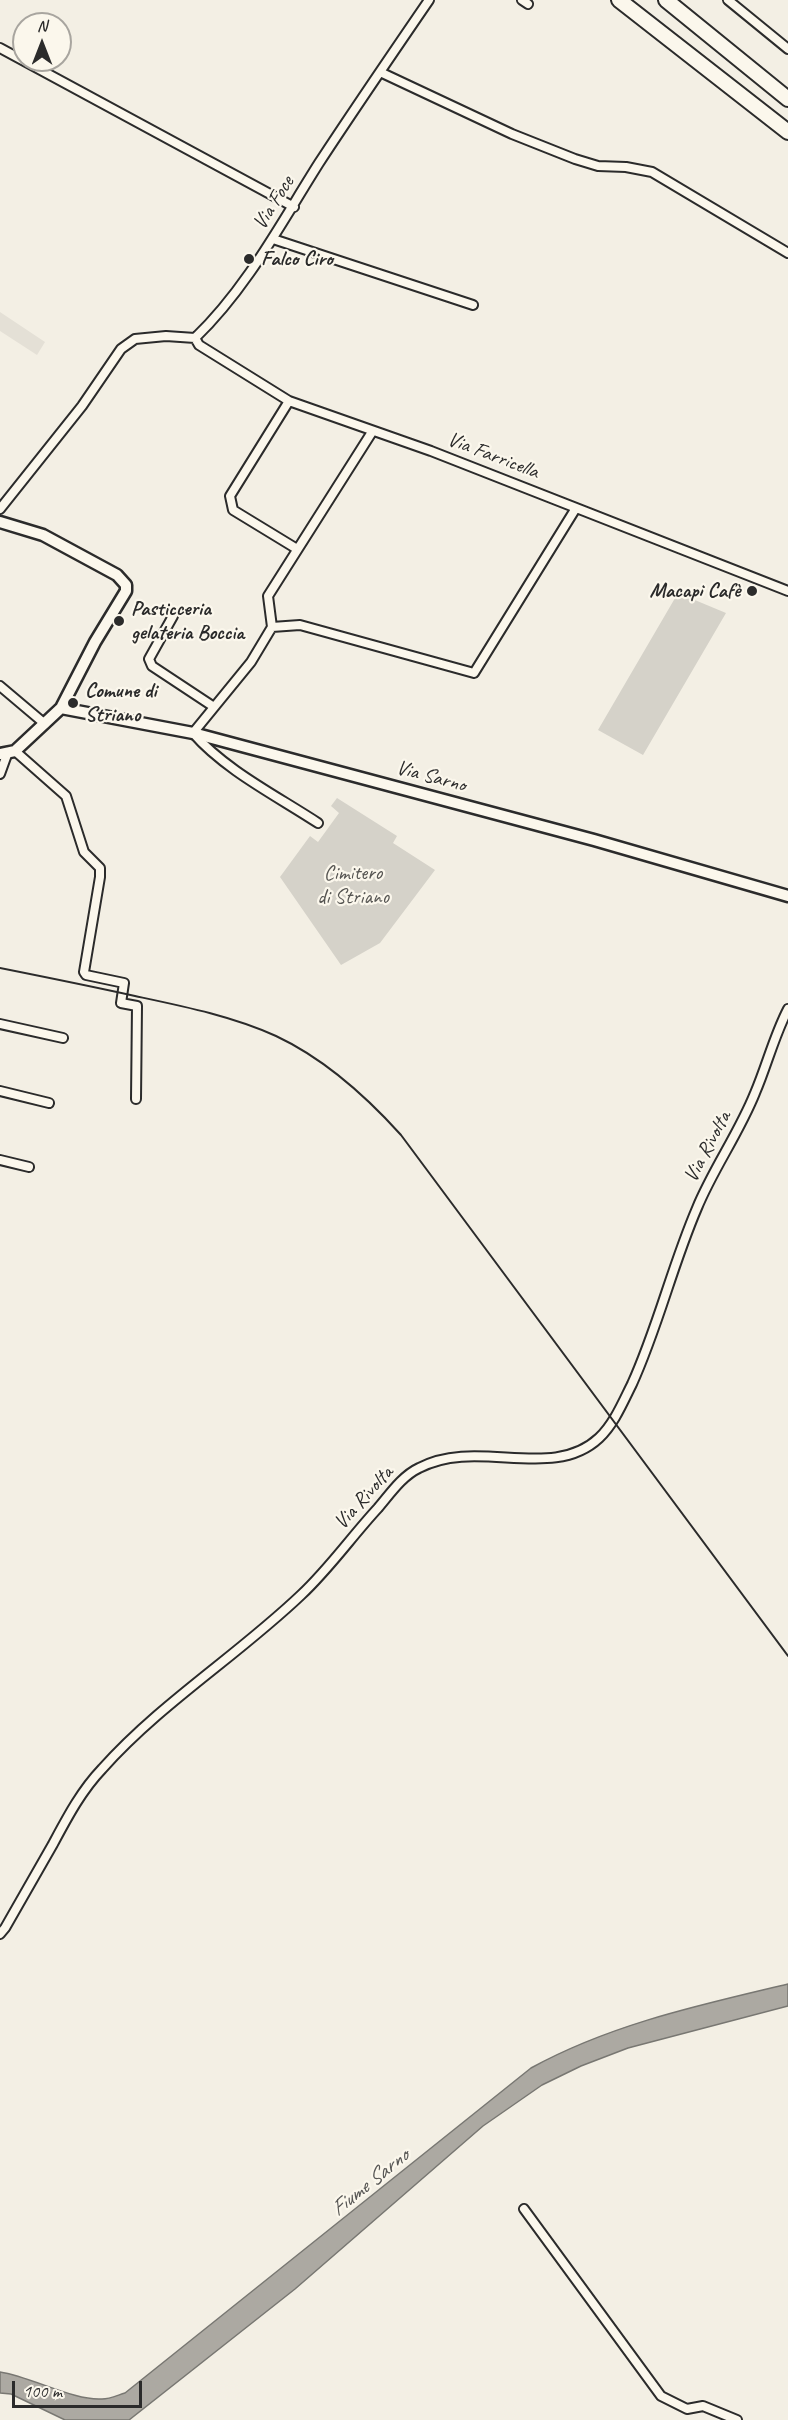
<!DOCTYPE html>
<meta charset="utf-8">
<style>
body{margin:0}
#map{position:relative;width:788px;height:2420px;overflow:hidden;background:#f3efe4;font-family:Caveat,sans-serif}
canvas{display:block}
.north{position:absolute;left:12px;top:12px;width:60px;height:60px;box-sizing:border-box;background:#fbf7ec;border:2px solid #a8a59f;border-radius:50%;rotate:0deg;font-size:16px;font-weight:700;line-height:24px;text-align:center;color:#2b2b2b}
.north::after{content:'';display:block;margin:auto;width:21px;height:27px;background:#2b2b2b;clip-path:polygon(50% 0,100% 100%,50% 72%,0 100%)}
.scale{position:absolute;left:12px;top:2381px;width:130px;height:27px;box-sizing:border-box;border:3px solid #2b2b2b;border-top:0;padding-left:8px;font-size:18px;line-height:21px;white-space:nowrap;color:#2b2b2b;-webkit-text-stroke:4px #fbf7ec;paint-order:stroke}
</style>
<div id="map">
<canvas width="788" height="2420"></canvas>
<div class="north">N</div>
<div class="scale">100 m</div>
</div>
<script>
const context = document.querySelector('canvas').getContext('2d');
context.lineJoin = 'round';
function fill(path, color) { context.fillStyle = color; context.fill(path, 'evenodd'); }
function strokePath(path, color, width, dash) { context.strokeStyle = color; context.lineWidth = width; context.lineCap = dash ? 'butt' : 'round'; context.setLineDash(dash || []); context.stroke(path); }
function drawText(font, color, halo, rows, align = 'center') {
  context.font = font + ' Caveat,sans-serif'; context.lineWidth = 4.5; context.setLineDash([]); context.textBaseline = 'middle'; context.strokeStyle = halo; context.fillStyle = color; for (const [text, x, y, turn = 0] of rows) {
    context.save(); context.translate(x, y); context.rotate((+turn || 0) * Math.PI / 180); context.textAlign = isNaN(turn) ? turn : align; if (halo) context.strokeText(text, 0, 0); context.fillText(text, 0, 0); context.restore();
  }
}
fill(new Path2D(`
 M0,312L45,342L37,355L0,331Z`), '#e4e0d6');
fill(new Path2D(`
 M678,593L726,613L643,755L598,730Z
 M337,798L397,836L393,843L435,870L380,943L341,965L280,877L310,836L318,842L339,813L331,806Z`), '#d5d2c9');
const water = new Path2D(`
 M788,1984V2006L628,2048L581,2066L542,2085L483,2126L295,2289L129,2420H65L11,2394L0,2393V2372C32,2377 74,2401 102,2399C110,2399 118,2395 125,2393L531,2068C611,2024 700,2005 788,1984Z`);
fill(water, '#aca9a2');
strokePath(water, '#787772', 1.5);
const minor = new Path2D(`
 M522,0L528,4
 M728,0L788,49
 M0,48L294,207
 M380,72L512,134L575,159L598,166L626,167L652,172L788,253
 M273,239L473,305
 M195,338L199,345L289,401L431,451L788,591
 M289,401L230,496L233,510L297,549
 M0,509L82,406L121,349L135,339L166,336L195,338C247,288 281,223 319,163C355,108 392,54 429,0
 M173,616L149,659L152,666L214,707
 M272,627L300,625L474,673L576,508
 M0,686L45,724
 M15,751L66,796L84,852L100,868V877L84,972L86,975L124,983L121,1003L137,1006L136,1099
 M0,774L8,752
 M318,823C277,796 225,770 193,733L251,662L272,627L268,596L372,432
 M0,1024L63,1038
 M0,1091L49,1103
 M0,1160L29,1167
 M0,1934L5,1928C21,1900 37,1872 53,1844C67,1818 81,1791 102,1769C161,1703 237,1656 301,1595C329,1569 352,1536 378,1508C390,1494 402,1476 419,1468C477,1437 552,1482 599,1438C614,1424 623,1402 632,1384C658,1327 672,1266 697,1208C713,1169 739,1133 755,1093C767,1065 774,1036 788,1009
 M524,2209L661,2396L687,2409L703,2406L737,2420`);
const secondary = new Path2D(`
 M0,522L43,535L117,575L126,585V591L95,642L61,708L15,751L0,754
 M61,708L193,733L594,840L788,896`);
const motorway = new Path2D(`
 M619,0L788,132
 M666,0L788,99`);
strokePath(minor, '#2b2b2b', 12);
strokePath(secondary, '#2b2b2b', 15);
strokePath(motorway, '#2b2b2b', 18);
strokePath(minor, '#fbf7ec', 8);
strokePath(secondary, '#fbf7ec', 10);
strokePath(motorway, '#fbf7ec', 14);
strokePath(new Path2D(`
 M0,968C45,977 90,986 135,996C182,1006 232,1016 276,1036C325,1059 365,1095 401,1135L788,1656`), '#2b2b2b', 2);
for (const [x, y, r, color] of [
 [249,259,6,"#2b2b2b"],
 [752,591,6,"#2b2b2b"],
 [119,621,6,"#2b2b2b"],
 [73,703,6,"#2b2b2b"]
]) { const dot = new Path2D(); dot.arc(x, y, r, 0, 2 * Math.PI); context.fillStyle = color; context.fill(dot); strokePath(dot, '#fbf7ec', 2); }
drawText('21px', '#2b2b2b', '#fbf7ec', [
 ["Via Foce",274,203,-58],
 ["Via Farricella",493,456,21],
 ["Via Sarno",431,777,15],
 ["Via Rivolta",708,1147,-62],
 ["Via Rivolta",364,1498,-48]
]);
drawText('bold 21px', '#2b2b2b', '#fbf7ec', [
 ["Falco Ciro",261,259],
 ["Macapi Cafè",740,591,"right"],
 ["Pasticceria",131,609],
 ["gelateria Boccia",131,633],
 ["Comune di",85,691],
 ["Striano",85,715]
], 'left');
drawText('21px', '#565552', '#fbf7ec', [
 ["Cimitero",353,873],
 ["di Striano",353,897]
]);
drawText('italic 22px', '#585755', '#fbf7ec', [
 ["Fiume Sarno",370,2183,-39]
]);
</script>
